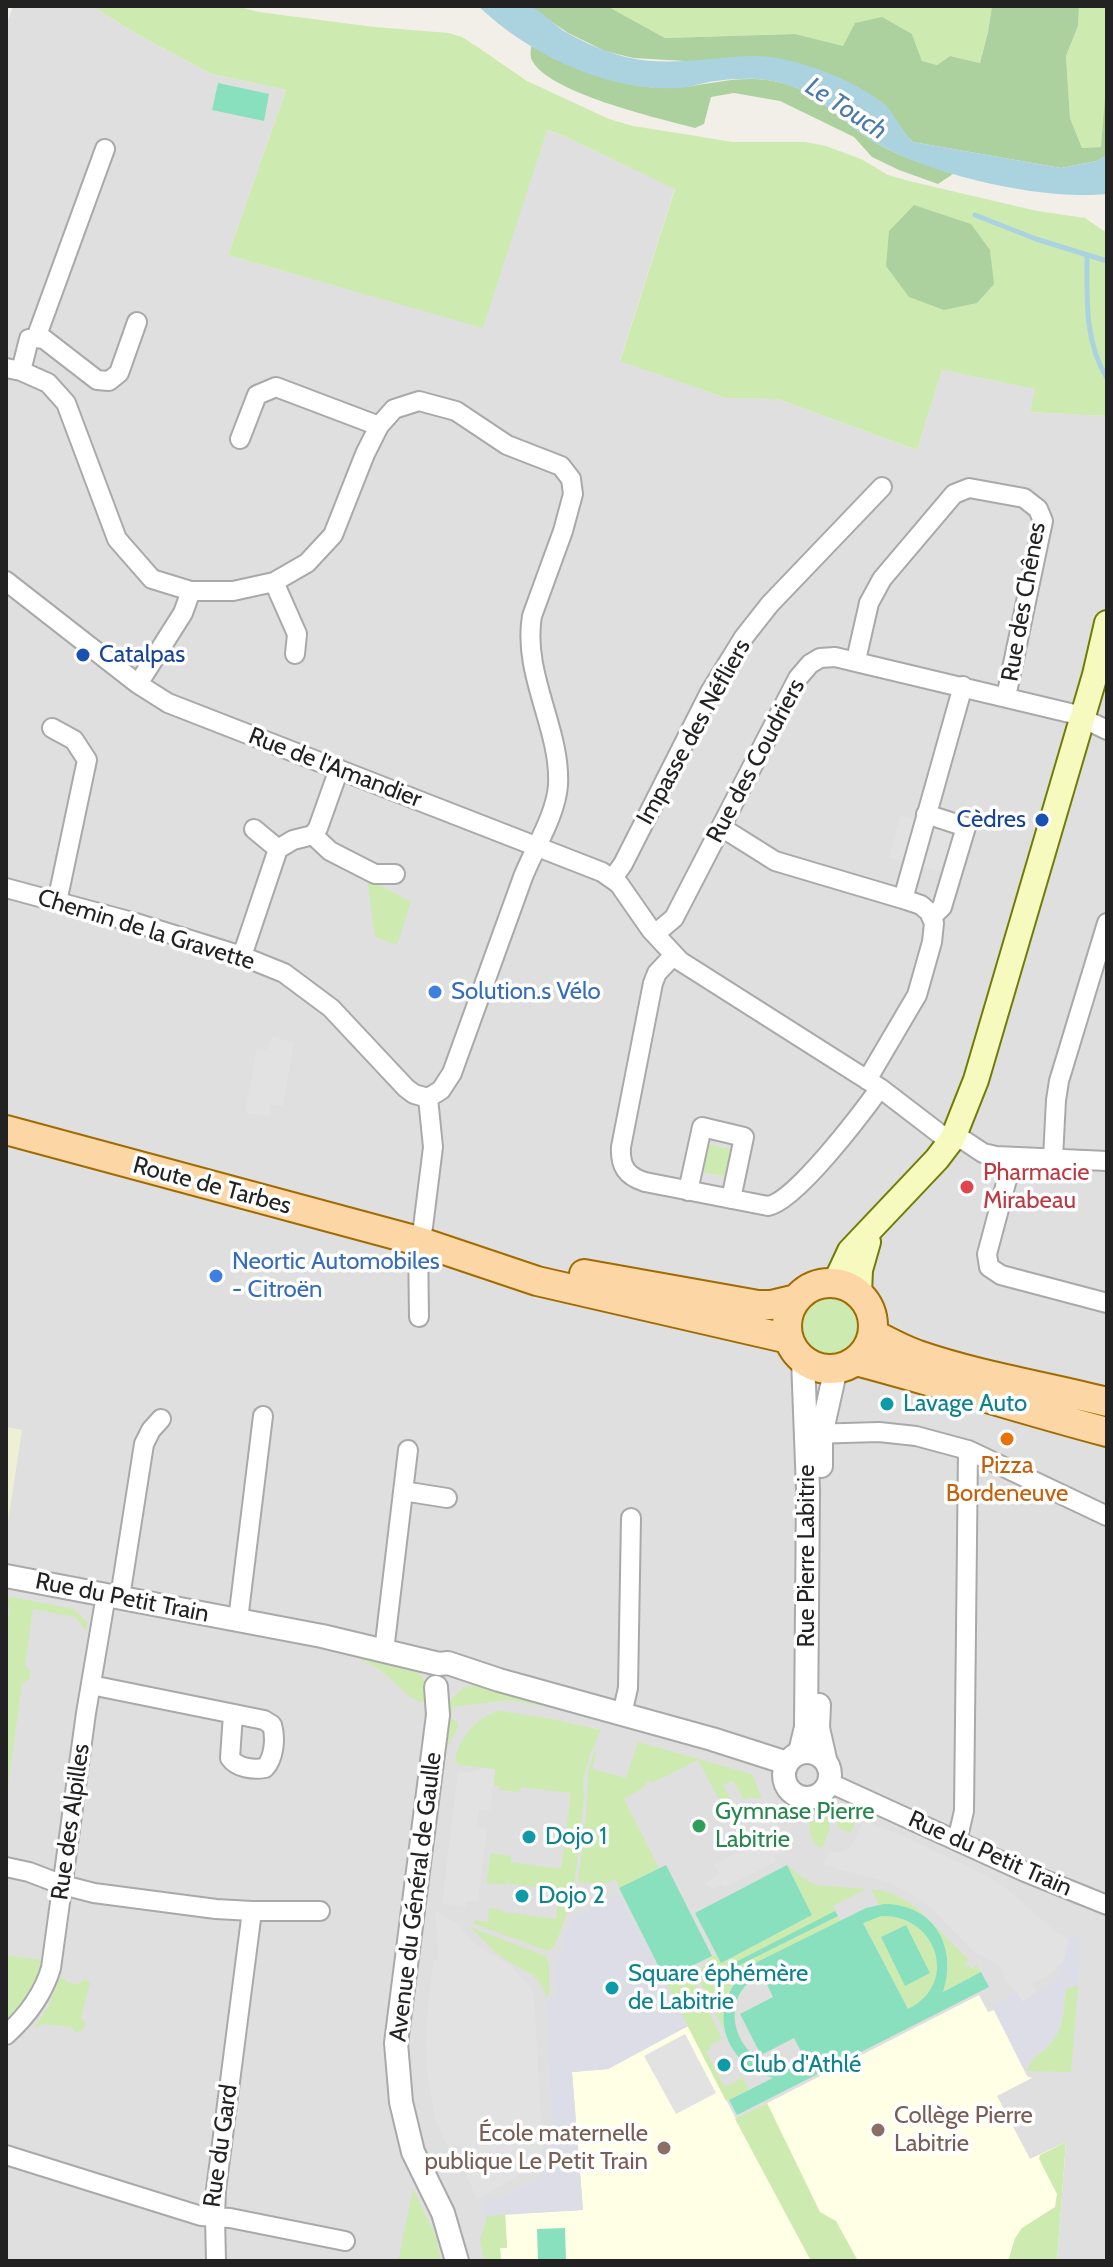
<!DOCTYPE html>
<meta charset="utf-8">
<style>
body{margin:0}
#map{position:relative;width:1113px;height:2267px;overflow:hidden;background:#f2efe9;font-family:Cabin,sans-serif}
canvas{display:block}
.frame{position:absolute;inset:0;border:8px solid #222;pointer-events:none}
</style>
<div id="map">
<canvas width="1113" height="2267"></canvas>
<div class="frame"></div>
</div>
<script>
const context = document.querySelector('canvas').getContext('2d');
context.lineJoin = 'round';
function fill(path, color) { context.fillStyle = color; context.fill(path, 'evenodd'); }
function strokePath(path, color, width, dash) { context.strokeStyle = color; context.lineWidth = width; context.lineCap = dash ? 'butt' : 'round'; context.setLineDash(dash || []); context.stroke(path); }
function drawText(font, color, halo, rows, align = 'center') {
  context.font = font + ' Cabin,sans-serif'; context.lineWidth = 7; context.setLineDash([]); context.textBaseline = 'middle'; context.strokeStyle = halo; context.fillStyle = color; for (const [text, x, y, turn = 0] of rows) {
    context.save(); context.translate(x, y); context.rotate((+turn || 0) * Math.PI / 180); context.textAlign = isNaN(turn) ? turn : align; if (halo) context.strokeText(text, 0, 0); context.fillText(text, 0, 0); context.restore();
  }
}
fill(new Path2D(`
 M13,6H92L140,36L212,74L286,90L228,255L483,327L546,130L564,136L675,188L620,360L726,398L778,399L917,450L942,370L1036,389L1030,412L1107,416V2261H6V27Z`), '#e0dfdf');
fill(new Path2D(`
 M979,1995L988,2012L994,2010L1027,2076L1032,2078L997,2096L1030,2159L1066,2142L1057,2261H501L500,2248L507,2247L505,2214L583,2210L572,2072L608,2069L688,2026L736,2119Z`), '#ffffe5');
fill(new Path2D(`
 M6,1427L22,1430L6,1535Z`), '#eef0d5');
fill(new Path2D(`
 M92,6H235L259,12L374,27L449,33L462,37L476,46L527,81L609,119L633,126L733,142H805L826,146L861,159L888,175L909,181L1037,211L1085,218L1107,233V416L1030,412L1035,389L942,370L917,450L778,399L726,398L620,361L675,189L564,136L547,130L483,328L228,255L286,90L212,74L140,36Z
 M607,6H992L988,32L980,63L950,56L937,65L922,61L912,34L844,47L795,34L665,38Z
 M1079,6H1107V73L1102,147L1082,148L1070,118L1066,56L1078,26Z
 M367,878L411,902L397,945L375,937Z
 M707,1144L734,1150L729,1177L701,1172Z
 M795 1324a35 35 0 1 1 70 0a35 35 0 1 1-70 0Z
 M6,1596L74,1609L88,1623L86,1631L75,1617L33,1609L25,1665L30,1671V1678L22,1684L6,1801V1635L10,1607L6,1606Z
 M345,1653C374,1658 424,1657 430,1694C431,1701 428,1712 427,1719L424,1716L425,1703C407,1700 395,1680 380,1670C369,1663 357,1658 345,1653Z
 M477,1684L563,1705L562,1709L508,1700L453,1707L451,1718L457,1722L458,1727L444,1754L449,1701L463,1688Z
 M499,1711L552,1719L601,1730L590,1754L583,1780L584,1797L573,1898L555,1945L548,1951L474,1924V1922L475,1920L488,1922L489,1908L502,1910L503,1912L556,1919L559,1890L506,1883L505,1885L486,1883L491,1853L511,1856V1862L561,1869L571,1793L521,1787L520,1792L499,1790L500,1787L493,1785L495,1769L460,1765L455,1761C457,1740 478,1715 499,1711Z
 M638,1742L752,1774L762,1798H748L744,1800L733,1780L723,1785L730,1798L721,1803L698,1760L652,1783L649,1780L641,1789L624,1799L659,1868L619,1888L616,1879L603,1884L578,1882L587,1804L588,1772L593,1754L597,1750L592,1769L626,1778Z
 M835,1814L847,1815L857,1819L851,1832L840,1829L836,1821L829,1823V1831L822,1849C810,1842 810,1835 809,1822Z
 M787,1865L805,1880L816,1885L866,1889L833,1906L840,1921C822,1930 803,1939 784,1949C747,1967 716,1984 725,2032L696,1974L712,1956L717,1955L721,1962L812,1915Z
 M871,1889C915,1892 938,1934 969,1959L965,1964L972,1969L976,1965L981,1972L942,1992L948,1967L945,1946L895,1905H879Z
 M881,1916C937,1914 960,1984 908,2009L863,1922Z
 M470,1927L546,1956L549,1965V1997H546C540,1970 517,1970 499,1955C489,1947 480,1936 470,1927Z
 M6,1955L43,1960C39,1990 25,2002 6,2024Z
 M688,1968L722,2039L710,2045L711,2048L706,2052L725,2087L743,2078L749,2090L726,2101L664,1980Z
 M60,1978H64L68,1983L79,1984L85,1979L90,1983L81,2018L86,2024L83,2029L77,2033L71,2027L42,2024L37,2028L35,2026L48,2007Z
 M1078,1985L1071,2072L1027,2071C1030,2057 1042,2054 1051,2043C1064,2028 1064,2007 1066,1988Z
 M767,2103L820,2212L836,2221L858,2261H811L735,2119Z
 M1066,2142L1057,2261H1008L1015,2238L1022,2228L1055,2207L1057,2194L1039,2159L1040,2155Z
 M413,2189L436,2237L441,2261H398Z
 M505,2214L507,2248H500L501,2261H484L480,2239L486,2223V2216Z`), '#cdebb0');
fill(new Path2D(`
 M529,6H607L665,38L795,34L843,46L855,23L882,17L912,34L922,61L937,65L950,56L980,63L988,32L992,6H1079L1078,26L1066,56L1070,118L1082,148L1101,147L1107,73V155L1097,161L1061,168L913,142C901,131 895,117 885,105L685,61L633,58L605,51L568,33Z
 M531,46C578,69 628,93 683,87C720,83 747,73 786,84C817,93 842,121 868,138C894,155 924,164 953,174L938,184L899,170L872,157L854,137L780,101L734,93L711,97L704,124L695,128C661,119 543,92 531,58C530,54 531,50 531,46Z
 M914,205L971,224L990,250L994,284L977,303L944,310L909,297L886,266L889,231Z`), '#add19e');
fill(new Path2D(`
 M218,83L269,94L264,121L212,110Z
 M666,1865L712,1956L665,1979L619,1888Z
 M787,1865L812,1915L721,1963L695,1913Z
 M884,1904C934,1904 958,1947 943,1992L981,1972L989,1987L737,2115L729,2100L773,2078C714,2060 706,1993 759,1961L866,1908ZM881,1916C937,1914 960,1984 908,2009L863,1923ZM762,1974L773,1997L740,2014L761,2055L794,2038L806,2061C740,2086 708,1997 762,1974Z
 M835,1911L838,1916L728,1971L726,1967Z
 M906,1925L930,1973L905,1986L881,1937Z
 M565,2228L566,2261H538L537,2229Z`), '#88e0be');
fill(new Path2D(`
 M901,815L970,834L958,877L889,857Z
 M272,1037L294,1043L283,1106L271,1104L268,1117L245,1112L257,1048L267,1050Z
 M483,1768L495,1769V1772L490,1810L479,1809L476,1826L487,1829L478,1902L467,1901L466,1907L442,1903L458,1771L470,1773Z
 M776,1818L781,1853L774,1856L777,1861L724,1888L722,1884L713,1889L704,1883L719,1874L714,1865L760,1840L761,1834L756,1823Z
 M864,1822L897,1833L989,1877L1007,1889L1056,1932L1069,1940L1064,1960L1051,1974L1032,1983L1037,1994L1022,2002L1016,1992L1004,1980V1972L999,1965L973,1951L933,1910L916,1897L888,1882L823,1865L829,1852H842L851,1846Z
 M436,1911L458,1924L471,1941L512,1967L531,1987L534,1997L543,2152L536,2165L477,2200L465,2171V2146L448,2147L435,2118L427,2073L426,2043L428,2002L434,1960H438Z
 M685,2034L716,2093L676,2114L644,2056Z`), '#e2e2e2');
fill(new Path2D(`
 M619,1894L688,2026L608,2069L572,2072L583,2210L486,2216L482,2203L492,2198L499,2200L541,2177L542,2170L551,2156L553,2139L546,1997L552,1998L557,1995L556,1965L571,1919Z
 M1080,1935L1078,1985L1066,1989L1059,2031L1051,2043L1029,2061L1025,2071L992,2006L1016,1992L1022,2002L1053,1982L1064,1960L1069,1937Z`), '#dddde8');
fill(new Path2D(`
 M478,6C493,6 512,3 527,6C541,9 555,26 567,33C587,44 608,53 630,58C672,67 716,56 758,56C795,57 854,80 883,103C895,114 900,130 913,142L1061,168L1097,161L1107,155V194C1041,201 924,174 868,138C842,121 819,95 788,85C766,77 739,78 716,81C704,82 692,87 680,88C607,92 530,55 478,6Z`), '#aad3df');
strokePath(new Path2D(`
 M975,215L1036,239L1107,261
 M1087,255C1087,297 1084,341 1107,378`), '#aad3df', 5);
const minor = new Path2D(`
 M36,338L44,339L97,380L109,381L119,373L137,322
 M6,368L21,371L48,383L66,403L117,539L152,579L191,591
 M21,371L29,339L36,338L105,149
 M240,439L257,395L276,387L379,426
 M6,581L138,684L168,703L602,872L619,884L651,930L680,961L880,1088L940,1134L965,1141L983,1153L996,1156L1107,1161
 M274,582L297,634L295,654
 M856,660L869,603L882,579L954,494L969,488L1024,498L1038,509L1043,521L1006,697
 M138,684L183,613L191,591H233L274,582L307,563L333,535L365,454L379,426L394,409L419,401L456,411L507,445L561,466L571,479L573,494L563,531L532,616C522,674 561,729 558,785C556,815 534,849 523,877C499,942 476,1008 452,1073L441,1090L428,1098
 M52,728L74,740L87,760L57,902
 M926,814L966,827L942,907L932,917
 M721,827L775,861L903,899
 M254,829L278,849
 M313,835L330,851L375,874H395
 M613,878L623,864L710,692L744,637L770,604L882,487
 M6,888L136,923L242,956L284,973L331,1008L406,1088L414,1094L428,1098
 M655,934L674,918L798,678L810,664L820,658L835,657L1074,714L1107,730
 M674,955L657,973L653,983L621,1147C620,1166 626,1176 645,1182L768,1206C795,1202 862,1113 880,1088
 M242,956L278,849L293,840L313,835L318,828L339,769
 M867,1080L917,995L932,942L934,923L929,912L921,905L903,899L963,686
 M1013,1157L987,1254L989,1267L1001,1275L1107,1303
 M1053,1158L1056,1100L1059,1081L1107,923
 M688,1191L702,1127L744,1137L731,1199
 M419,1317L418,1241L423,1227L433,1147L428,1098
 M811,1434L879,1432L916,1436L968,1450L1107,1516
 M403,1491L447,1498
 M120,1597L144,1444L151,1430L161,1419
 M238,1620L263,1416
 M384,1651L408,1450
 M91,1685L264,1720L272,1725C276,1738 274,1758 265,1768C253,1770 237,1768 230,1758L233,1714
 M622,1714L628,1688L631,1518
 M830,1783L1025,1872L1107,1905
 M957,1841L964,1811L968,1450
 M6,1867L29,1872L63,1885L94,1893L216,1909L252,1911L216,2190L215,2217L201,2216L6,2155
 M252,1911H320
 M6,2035C27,2016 43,1995 51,1968L86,1713L106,1595
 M216,2261L215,2217L230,2218L345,2241`);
const tertiary = new Path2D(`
 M821,1466V1435L836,1368
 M6,1576L322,1636L439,1664L448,1663L499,1680L712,1739L787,1763
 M436,1687L438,1715L396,2043L401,2102L413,2152L443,2213L457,2261
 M819,1705L818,1728L825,1759
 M784 1775a23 23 0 1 1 46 0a23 23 0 1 1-46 0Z
 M800,1752L806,1727L808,1490L803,1359`);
const secondary = new Path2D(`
 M835,1283L850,1251L937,1159L953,1138L976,1080L1095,675L1107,623
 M859,1293L860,1270L868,1242`);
const primary = new Path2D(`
 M6,1130L418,1241L537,1281L789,1339
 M584,1274L758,1305H771L796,1299
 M787 1326a43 43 0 1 1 86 0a43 43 0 1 1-86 0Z
 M873,1334C887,1341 903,1350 918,1355C979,1376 1044,1386 1107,1402
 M856,1361C940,1383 1023,1410 1107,1432`);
strokePath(minor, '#a9a9a9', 22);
strokePath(tertiary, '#a9a9a9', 26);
strokePath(secondary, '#707d05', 28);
strokePath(primary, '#a06b00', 32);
strokePath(minor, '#fff', 18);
strokePath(tertiary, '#fff', 22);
strokePath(secondary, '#f7fabf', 24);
strokePath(primary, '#fcd6a4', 28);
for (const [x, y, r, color] of [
 [83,655,8,"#1a4fb4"],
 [1042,820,8,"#1a4fb4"],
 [435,992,8,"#3f7fe0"],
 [967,1187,8,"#e0444e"],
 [216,1276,8,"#3f7fe0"],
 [887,1404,8,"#0f9aa8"],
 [1007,1439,8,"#e8710a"],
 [699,1826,8,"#2e9e5b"],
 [529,1837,8,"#0f9aa8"],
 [522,1896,8,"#0f9aa8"],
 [612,1988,8,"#0f9aa8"],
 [724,2065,8,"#0f9aa8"],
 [878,2130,8,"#8d6e63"],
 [664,2148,8,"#8d6e63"]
]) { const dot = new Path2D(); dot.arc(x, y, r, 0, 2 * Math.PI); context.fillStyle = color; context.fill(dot); strokePath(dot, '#fff', 3); }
drawText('24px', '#222', '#fff', [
 ["Rue des Chênes",1024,602,-80],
 ["Impasse des Néfliers",694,732,-61],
 ["Rue des Coudriers",756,761,-62],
 ["Rue de l'Amandier",335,768,21],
 ["Chemin de la Gravette",146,930,17],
 ["Route de Tarbes",212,1186,15],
 ["Rue Pierre Labitrie",807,1556,-90],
 ["Rue du Petit Train",122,1598,11],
 ["Rue des Alpilles",71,1822,-82],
 ["Rue du Petit Train",990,1854,24],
 ["Avenue du Général de Gaulle",416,1897,-83],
 ["Rue du Gard",221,2146,-82]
]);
drawText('24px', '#164399', '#fff', [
 ["Catalpas",99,655],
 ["Cèdres",1026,820,"right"]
], 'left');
drawText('24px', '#366cbe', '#fff', [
 ["Solution.s Vélo",451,992],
 ["Neortic Automobiles",232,1262],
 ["- Citroën",232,1290]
], 'left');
drawText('24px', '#be3a42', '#fff', [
 ["Pharmacie",983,1173],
 ["Mirabeau",983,1201]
], 'left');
drawText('24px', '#0d838f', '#fff', [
 ["Lavage Auto",903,1404],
 ["Dojo 1",545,1837],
 ["Dojo 2",538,1896],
 ["Square éphémère",628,1974],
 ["de Labitrie",628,2002],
 ["Club d'Athlé",740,2065]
], 'left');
drawText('24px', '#c56008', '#fff', [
 ["Pizza",1007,1466],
 ["Bordeneuve",1007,1494]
]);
drawText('24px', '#27864d', '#fff', [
 ["Gymnase Pierre",715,1812],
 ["Labitrie",715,1840]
], 'left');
drawText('24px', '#785e54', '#fff', [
 ["Collège Pierre",894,2116],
 ["Labitrie",894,2144],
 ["École maternelle",648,2134,"right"],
 ["publique Le Petit Train",648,2162,"right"]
], 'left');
drawText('italic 26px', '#4a7aab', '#fff', [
 ["Le Touch",846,109,33]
]);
</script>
